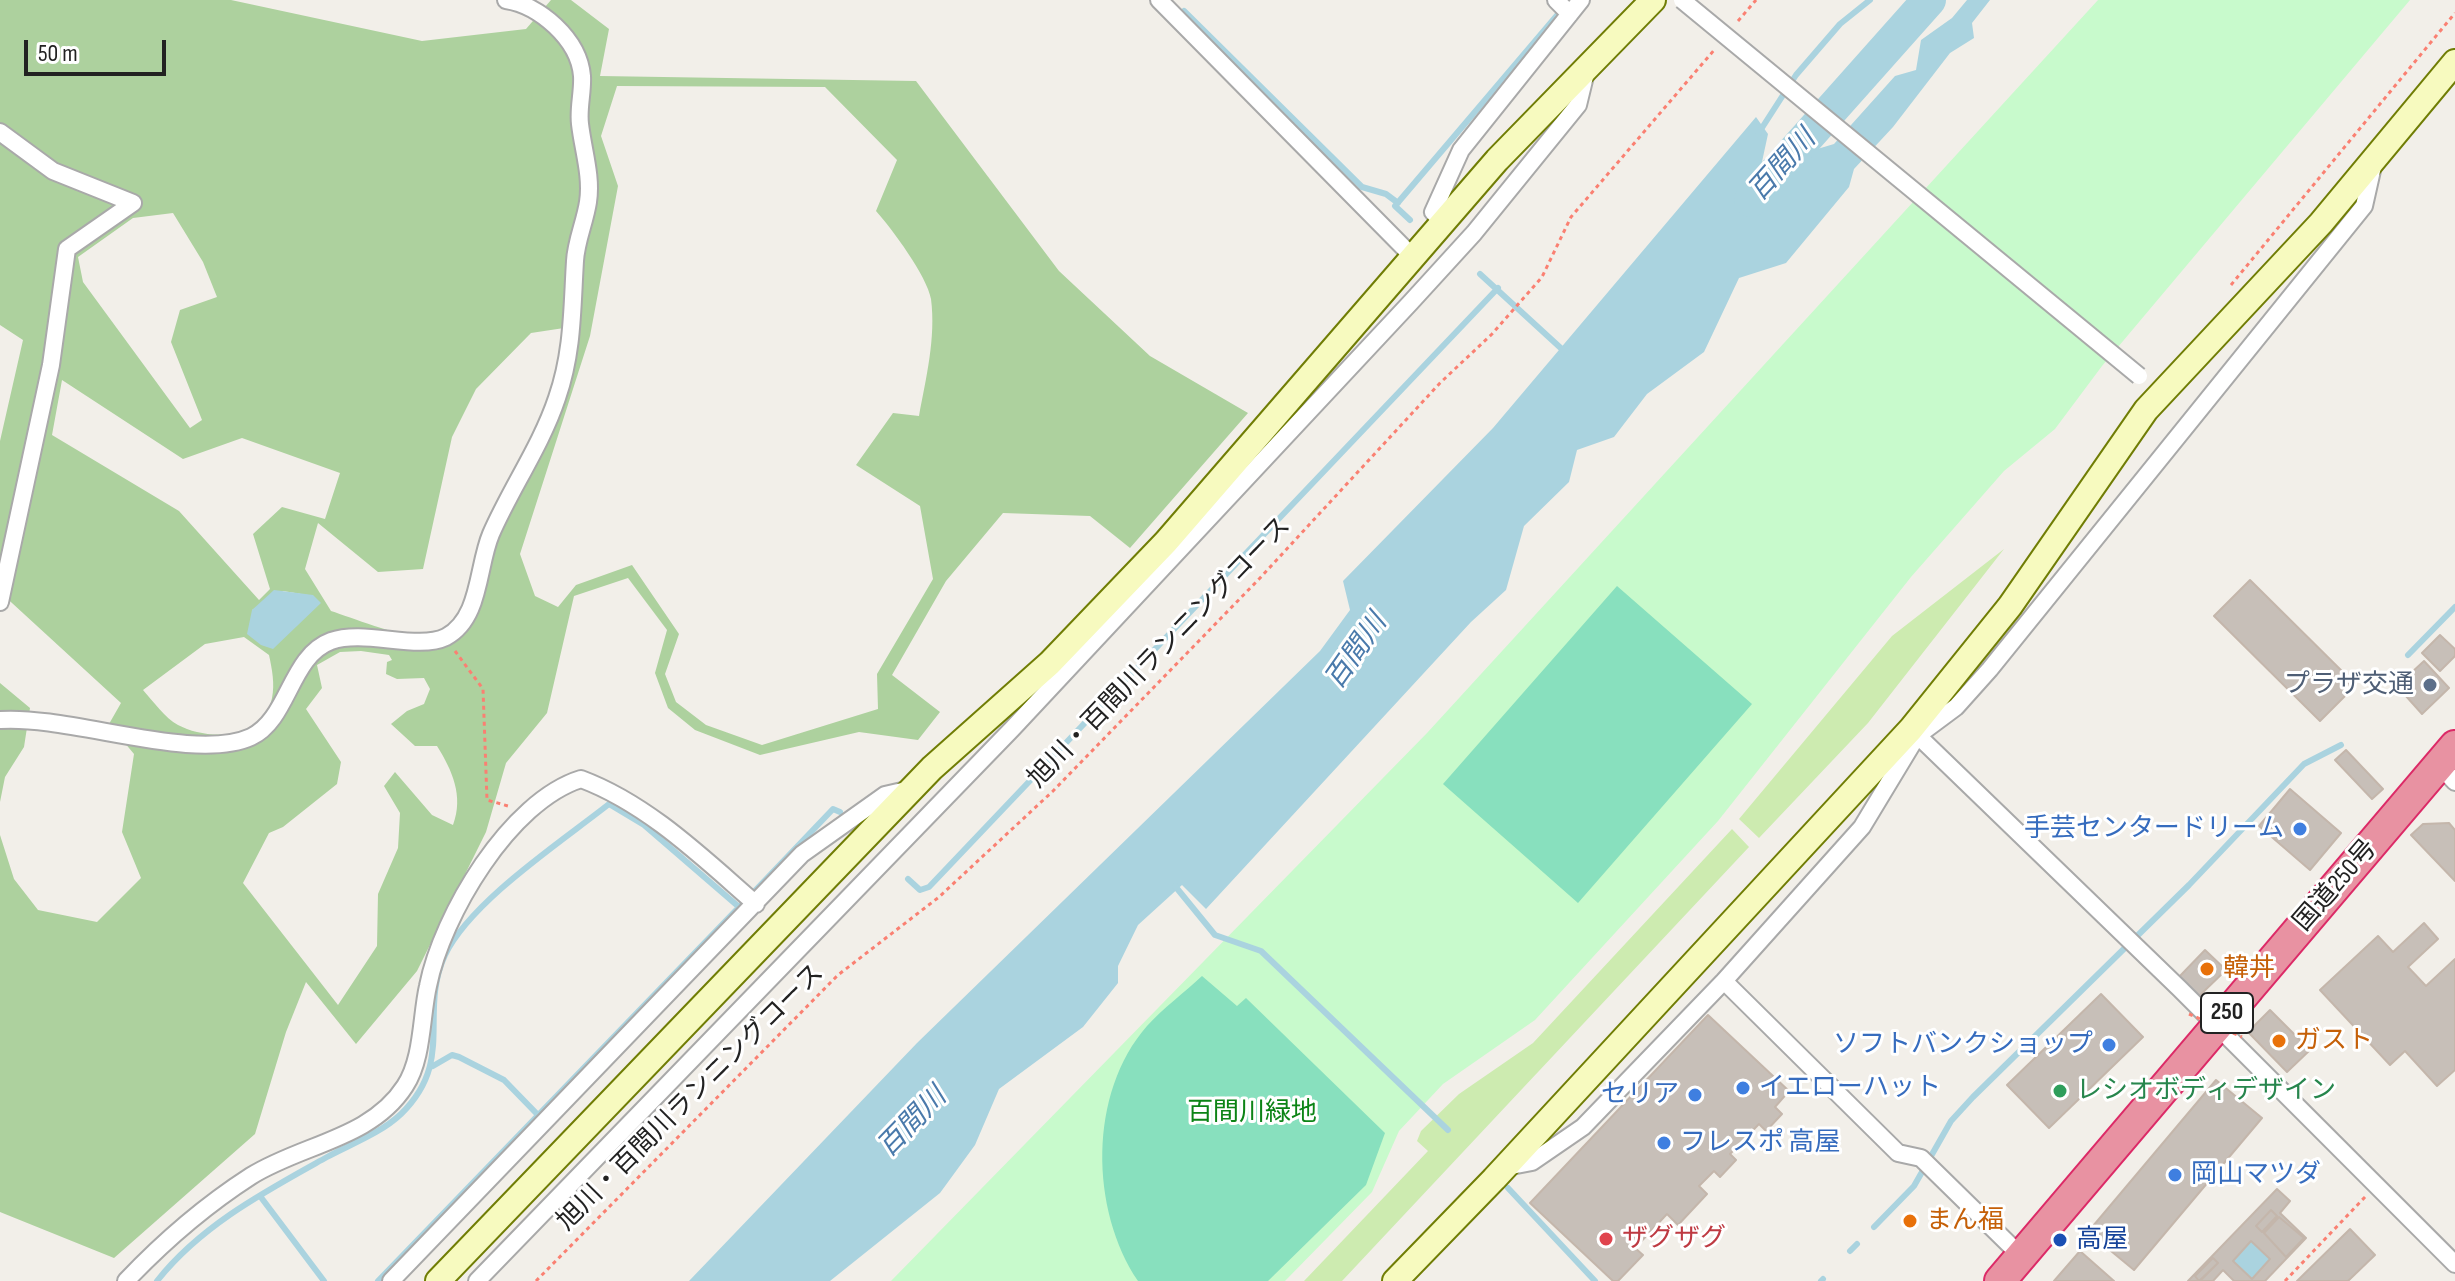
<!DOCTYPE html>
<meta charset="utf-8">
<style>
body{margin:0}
#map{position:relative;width:2455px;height:1281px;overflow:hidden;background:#f2efe9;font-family:"Sofia Sans Condensed",sans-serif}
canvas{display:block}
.scale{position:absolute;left:24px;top:40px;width:142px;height:36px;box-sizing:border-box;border:4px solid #222;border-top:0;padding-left:10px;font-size:24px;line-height:28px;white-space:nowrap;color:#222;-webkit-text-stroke:6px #fff;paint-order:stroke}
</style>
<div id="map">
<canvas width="2455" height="1281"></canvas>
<div class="scale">50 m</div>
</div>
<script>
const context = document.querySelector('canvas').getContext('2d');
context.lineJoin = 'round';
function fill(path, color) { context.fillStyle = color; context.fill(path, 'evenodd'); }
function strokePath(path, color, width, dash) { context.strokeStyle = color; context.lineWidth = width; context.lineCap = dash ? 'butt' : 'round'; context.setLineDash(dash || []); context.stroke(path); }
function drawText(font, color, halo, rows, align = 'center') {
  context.font = font + ' "Sofia Sans Condensed","Noto Sans JP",sans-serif'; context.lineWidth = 6; context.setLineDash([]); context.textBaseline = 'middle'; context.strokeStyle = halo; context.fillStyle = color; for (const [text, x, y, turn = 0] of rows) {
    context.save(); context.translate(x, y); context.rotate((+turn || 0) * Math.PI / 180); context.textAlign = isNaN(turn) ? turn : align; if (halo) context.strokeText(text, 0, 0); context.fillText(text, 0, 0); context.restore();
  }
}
fill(new Path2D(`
 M2004,549L1868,723L1759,838L1739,819L1892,636Z
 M1732,829L1749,847L1342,1281H1304L1428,1151L1417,1141L1421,1131L1459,1094L1533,1043Z`), '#cdebb0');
fill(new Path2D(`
 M0,0H231L422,41L526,29L551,0H571L609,29L600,76L916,81L1059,271L1150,356L1248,413L1130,548L1090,516L1003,513L946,581L892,675L940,712L918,740L859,732L760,755L695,730L668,708L655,673L667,630L628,578L574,596L547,713L506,763L486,832L417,971L356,1044L306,982L286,1032L255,1134L114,1258L0,1212V835L14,879L38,910L97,922L141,878L122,832L134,754L109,724L121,703L0,592V441L23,340L0,325ZM617,86L825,87L897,160L876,211C892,229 927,276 931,299C936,338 926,378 919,416L893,413L856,465L920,506L933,579L877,674L878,709L762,745L706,725L676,702L665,674L679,634L632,565L576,585L558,607L535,596L520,554L590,336L618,186L601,136ZM173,213L203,262L217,297L180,310L171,342L202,420L190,428L83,282L78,257L133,218ZM564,328L559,369L461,618C457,622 452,628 447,631C422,648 357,619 331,611L305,569L318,523L378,572L423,569L452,437L476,389L531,333ZM62,380L183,459L242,438L340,473L325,519L282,507L253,534L270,589L259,600L179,511L52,435ZM283,591L313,596L252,610ZM244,637L269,655C272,669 275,684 272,698C264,740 208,741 178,725C165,718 153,701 143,690L205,644ZM361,651L389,655L392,660L387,662L386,674L397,679L424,678L430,689L424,704L407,711L391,724L415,746H437C452,770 464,796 453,825L432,815L395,772L384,786L400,813L398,848L378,894L377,946L338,1005L243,883L269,833L283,827L337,784L341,762L306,709L322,688L317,665L340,652Z
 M0,683L30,708L24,747L5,777L0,802Z`), '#add19e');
fill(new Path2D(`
 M2098,0H2410L2102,366L2055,429L2004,471L1911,577L1718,821L1535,1020L1443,1084L1399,1131L1372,1192L1285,1281H891L1427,733Z`), '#c8facc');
fill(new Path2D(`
 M1617,586L1752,704L1578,903L1443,784Z
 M1202,976L1237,1006L1246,998L1385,1133L1366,1185L1268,1281H1138C1090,1210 1088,1093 1147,1026C1163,1008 1184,993 1202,976Z`), '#88e0be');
fill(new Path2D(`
 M1967,0H1990L1972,23L1974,38L1950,53L1893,127L1854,169L1849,187L1786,263L1739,278L1704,352L1647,394L1614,437L1577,450L1569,482L1524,526L1506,590L1471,622L1206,909L1182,885L1138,925L1118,966V983L1083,1027L999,1089L975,1145L940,1193L830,1281H689L917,1043L1320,651L1350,610L1343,581L1493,428L1756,117L1768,134L1757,185L1804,153L1834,144L1895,76L1916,70L1921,40L1952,18Z
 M274,590L313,595L321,603L273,649L261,645L247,634L252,610Z
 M2251,1241L2270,1259L2252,1279L2233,1261Z`), '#aad3df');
strokePath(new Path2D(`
 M1184,11L1362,187L1386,194L1398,203
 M1758,134L1796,75L1840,24L1870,0
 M1410,220L1395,206L1570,0
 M1480,274L1564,351
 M2408,655L2455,607
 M908,879L920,890L929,887L1498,288
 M1175,886L1215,935L1261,951L1448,1130
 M750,896L833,809L840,812
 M433,1066L452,1055L459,1057L504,1080L538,1115
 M1508,1188L1595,1281
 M260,1196L324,1281
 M1874,1227L1914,1186L1951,1121L1973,1097L2189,885L2304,764L2341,745
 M1850,1251L1857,1244
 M157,1281C201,1225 266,1191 327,1157C351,1144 381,1133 401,1114C456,1060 418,1014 445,955C471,901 561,842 609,804L644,825L739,907
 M378,1281L742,904
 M1821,1281L1823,1279`), '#aad3df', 6);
strokePath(new Path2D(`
 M1751,200L1929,0`), '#aad3df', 34);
const building = new Path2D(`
 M2250,580L2356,685L2320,721L2214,616Z
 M2440,635L2455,649V656L2440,671L2422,653Z
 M2424,661L2449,688L2422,714L2397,686Z
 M2346,750L2383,789L2372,799L2335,760Z
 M2290,789L2341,833L2310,870L2259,826Z
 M2449,823L2455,830V881L2411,835L2423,824Z
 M2424,923L2438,939L2408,967L2426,986L2455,959V1070L2437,1086L2405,1051L2390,1065L2320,990L2378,936L2393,952Z
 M2205,950L2226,970L2198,997L2178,978Z
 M2101,994L2143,1037L2049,1128L2007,1085Z
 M2270,1010L2310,1050L2287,1072L2248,1032Z
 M1708,1015L1789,1091L1775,1107L1782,1114L1766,1131L1759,1124L1730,1154L1736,1160L1720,1177L1714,1171L1699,1186L1707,1194L1678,1225L1667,1214L1635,1248L1643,1255L1618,1281H1613L1530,1203Z
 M2216,1080L2262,1118L2134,1270L2088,1232Z
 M2277,1189L2290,1201L2280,1213L2306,1238L2265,1281H2234L2223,1270L2213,1281H2200L2218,1263L2213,1258L2195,1276L2199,1281H2188ZM2271,1210L2277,1216L2262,1232L2256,1226ZM2279,1217L2304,1238L2286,1257L2264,1233ZM2251,1241L2270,1259L2252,1279L2233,1261Z
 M2271,1210L2277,1216L2262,1232L2256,1226Z
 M2279,1217L2304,1238L2286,1257L2264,1233Z
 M2350,1229L2375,1255L2348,1281H2297Z
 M2080,1251L2114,1281H2054Z
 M2213,1258L2218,1263L2199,1281L2195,1276Z`);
fill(building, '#c7bfb8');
strokePath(building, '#c4b6ab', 2);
const street = new Path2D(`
 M1159,0L1411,255
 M1556,0L1570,14
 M0,132L53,171L133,203L67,249L51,365L0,602
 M1443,222L1433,212L1461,150L1581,0
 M0,720C70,715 194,763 251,737C289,719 290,656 331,641C365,629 417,651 446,637C481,618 477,567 491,534C511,488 541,446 557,398C573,352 572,309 575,261C576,241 585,222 588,202C592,176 583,150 580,124C578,108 583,92 582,76C579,39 539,5 506,0
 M1912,730L2180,989L2455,1264
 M2439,765L2455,782
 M1724,981L1898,1153L1921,1158L2021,1256
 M1506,1167L1532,1162L1583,1127L1724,981L1862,827L1917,736L1956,707L1990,669L2364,206L2373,166
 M126,1281C163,1242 206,1205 251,1176C302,1144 371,1139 405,1086C423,1059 421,1016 428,986C442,915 510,801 581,779C648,804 703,858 756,904
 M391,1281L802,854L885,795L911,789
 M477,1281L1012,729L1411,302L1474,233L1578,105L1586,72`);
const secondary = new Path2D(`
 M438,1281L932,768L1050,663L1166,542L1497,160L1653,0
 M1395,1281L1494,1179L1911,729L2010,606L2146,410L2321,223L2455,62`);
const highway = new Path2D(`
 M2000,1281L2455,746`);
strokePath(street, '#a9a9a9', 20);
strokePath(secondary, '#707d05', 28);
strokePath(highway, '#dc2a67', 34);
strokePath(new Path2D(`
 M1738,21L1756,0
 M2231,285L2455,13
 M455,651L483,689L487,800L508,806
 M536,1281L838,975L939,897L1053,791L1260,578L1440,383L1492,334L1542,277L1571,217L1715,49
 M2285,1281L2365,1197`), '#fa8072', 3, [4, 4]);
strokePath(street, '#fff', 16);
strokePath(secondary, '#f7fabf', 24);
strokePath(highway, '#e892a2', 30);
const streetBridge = new Path2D(`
 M1682,0L2139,376`);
strokePath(streetBridge, '#a9a9a9', 20, []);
strokePath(new Path2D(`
 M2189,1014L2242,1037`), '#fa8072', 3, [4, 4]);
strokePath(streetBridge, '#fff', 16);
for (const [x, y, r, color] of [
 [2430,685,8,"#5c6f8a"],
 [2300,829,8,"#3f7fe0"],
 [2207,969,8,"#e8710a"],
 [2279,1041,8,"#e8710a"],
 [2109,1045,8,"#3f7fe0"],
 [1743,1088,8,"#3f7fe0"],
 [2060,1091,8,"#2e9e5b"],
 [1695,1095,8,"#3f7fe0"],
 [1664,1143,8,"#3f7fe0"],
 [2175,1175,8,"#3f7fe0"],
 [1910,1221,8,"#e8710a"],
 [1606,1239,8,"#e0444e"],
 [2060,1240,8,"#1a4fb4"]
]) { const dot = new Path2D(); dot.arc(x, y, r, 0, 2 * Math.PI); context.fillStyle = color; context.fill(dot); strokePath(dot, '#fff', 3); }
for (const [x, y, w] of [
 [2227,1013,52]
]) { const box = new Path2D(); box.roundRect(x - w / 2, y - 20, w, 40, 6); context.fillStyle = '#fff'; context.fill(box); strokePath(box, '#222', 2); }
drawText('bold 24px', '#222', null, [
 ["250",2227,1013]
]);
drawText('26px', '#222', '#fff', [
 ["旭川・百間川ランニングコース",1160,653,-46],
 ["国道250号",2336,886,-49],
 ["旭川・百間川ランニングコース",691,1098,-45]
]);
drawText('26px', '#4e5e75', '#fff', [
 ["プラザ交通",2414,685]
], 'right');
drawText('26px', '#366cbe', '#fff', [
 ["手芸センタードリーム",2284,829],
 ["ソフトバンクショップ",2093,1045],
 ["イエローハット",1759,1088,"left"],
 ["セリア",1679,1095],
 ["フレスポ 高屋",1680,1143,"left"],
 ["岡山マツダ",2191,1175,"left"]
], 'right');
drawText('26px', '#c56008', '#fff', [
 ["韓丼",2223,969],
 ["ガスト",2295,1041],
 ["まん福",1926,1221]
], 'left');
drawText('26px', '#27864d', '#fff', [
 ["レシオボディデザイン",2076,1091]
], 'left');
drawText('26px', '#0c8416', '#fff', [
 ["百間川緑地",1252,1113]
]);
drawText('26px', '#be3a42', '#fff', [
 ["ザグザグ",1622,1239]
], 'left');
drawText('26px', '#164399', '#fff', [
 ["高屋",2076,1240]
], 'left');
drawText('italic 28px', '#4a7aab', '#fff', [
 ["百間川",1783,166,-48],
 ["百間川",1357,652,-55],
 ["百間川",913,1123,-46]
]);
</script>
